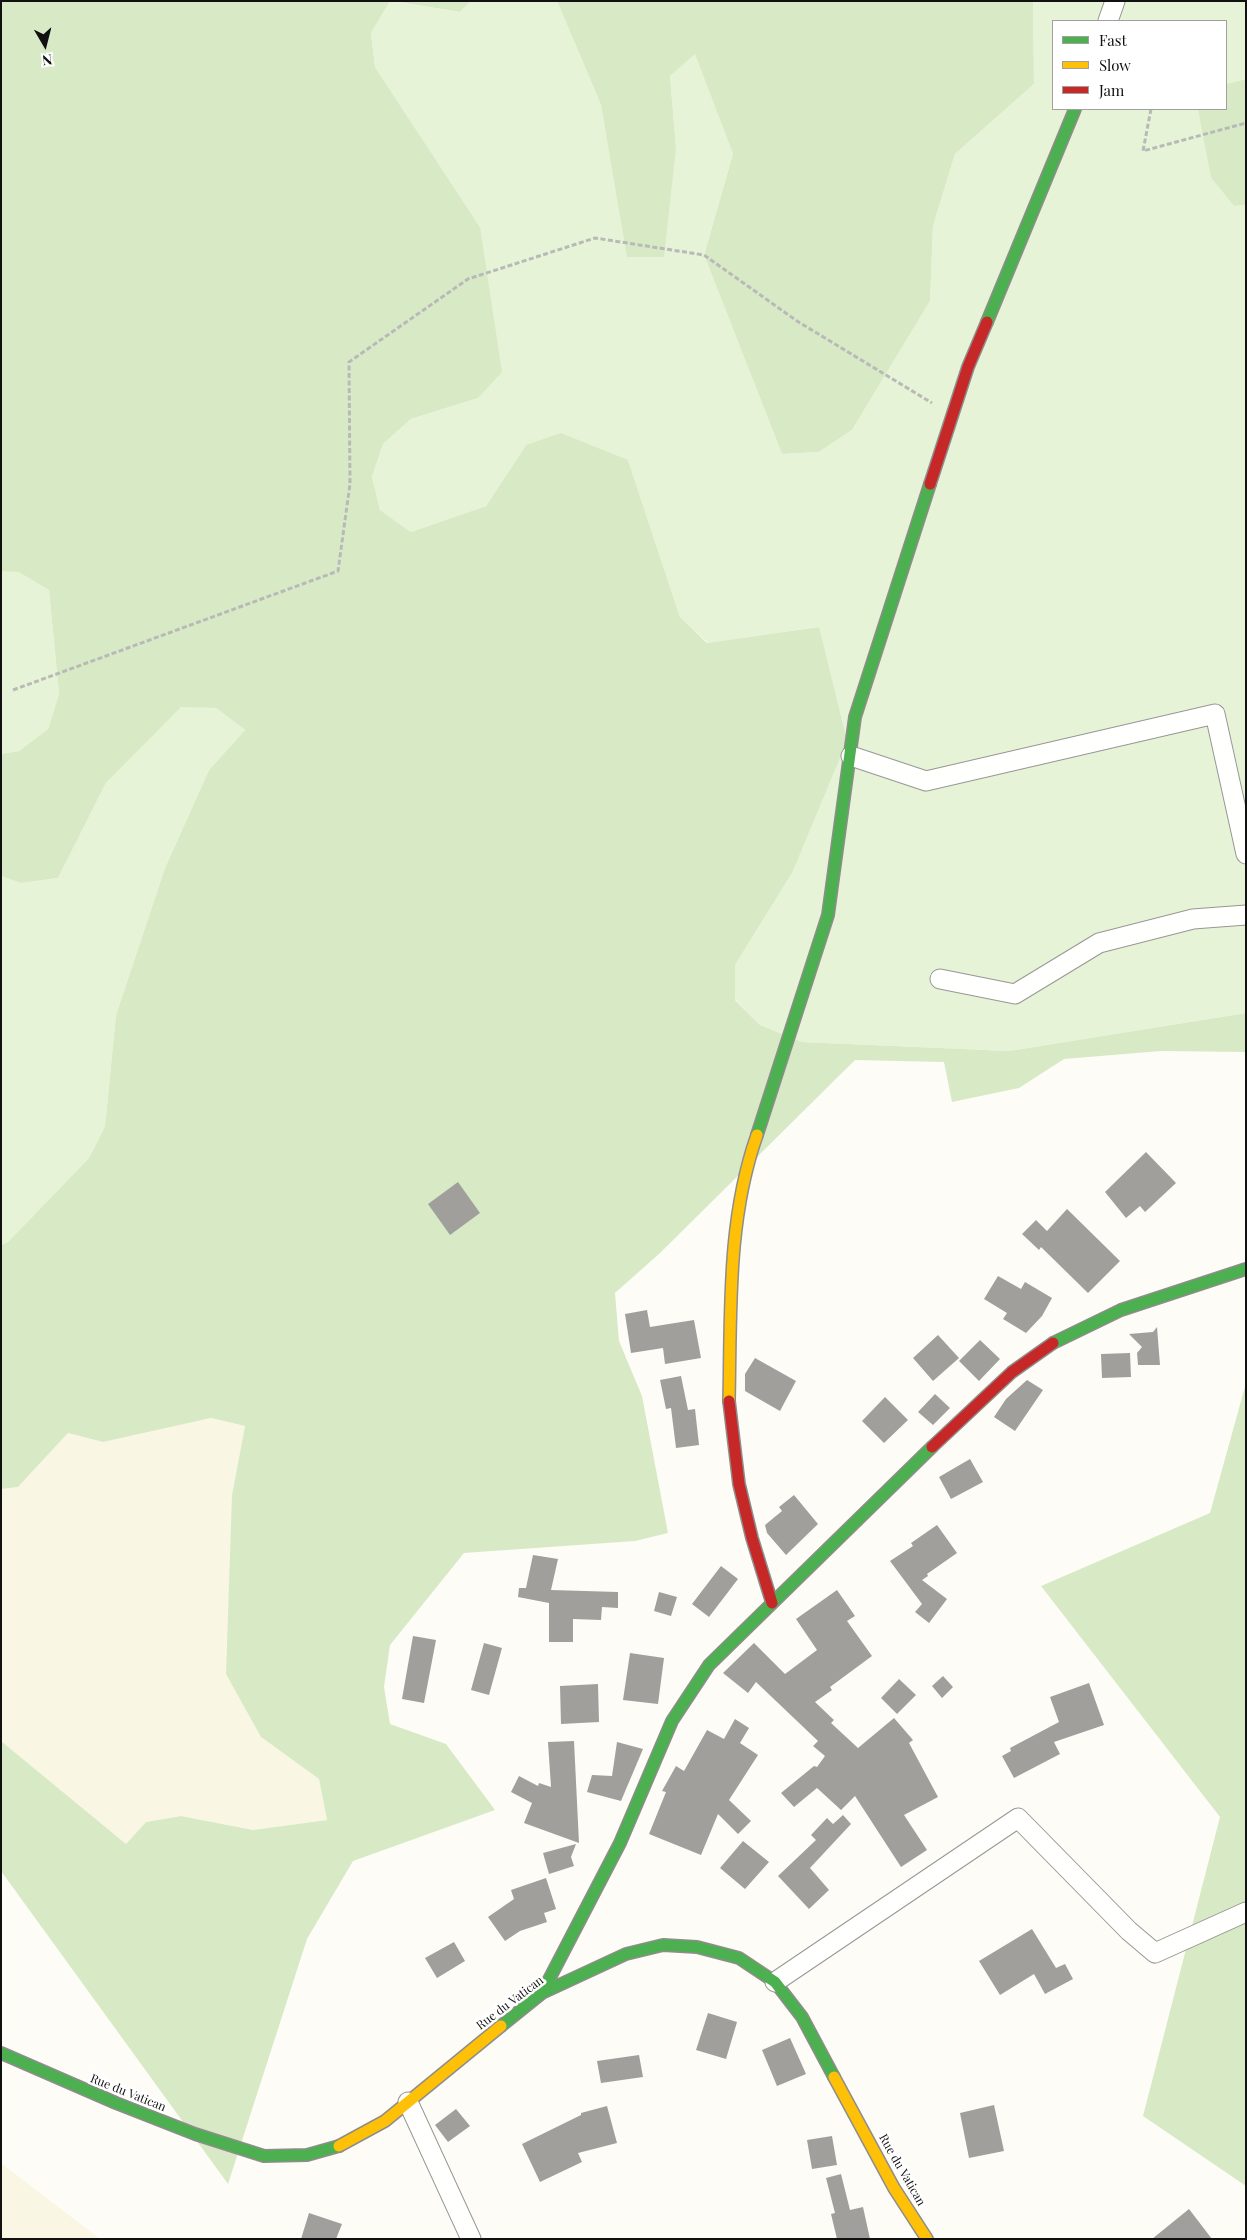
<!DOCTYPE html>
<style>
body{margin:0}
#map{position:relative;width:1247px;height:2240px;overflow:hidden;background:#fdfcf7;font-family:"Playfair Display",serif}
canvas{display:block}
.frame{position:absolute;inset:0;border:2px solid #111;pointer-events:none}
.legend{position:absolute;left:1052px;top:20px;width:175px;height:90px;box-sizing:border-box;background:#fff;border:1px solid #a0a0a0;margin:0;padding:6px 9px;list-style:none;font-size:15px;color:#111}
.legend li{display:flex;align-items:center;gap:10px;height:25px}
.legend b{width:25px;border:1px solid #a0a0a0}
.north{position:absolute;left:20px;top:20px;width:50px;height:50px;-webkit-text-stroke:4px #fff;paint-order:stroke;rotate:172deg;font-size:14px;font-weight:700;line-height:20px;text-align:center;color:#111}
.north::after{content:'';display:block;margin:auto;width:18px;height:22px;background:#111;clip-path:polygon(50% 0,100% 100%,50% 72%,0 100%)}
</style>
<div id="map">
<canvas width="1247" height="2240"></canvas>
<div class="frame"></div>
<ul class="legend">
<li><b style="height:6px;background:#4caf50"></b>Fast</li>
<li><b style="height:6px;background:#ffc107"></b>Slow</li>
<li><b style="height:6px;background:#c62828"></b>Jam</li>
</ul>
<div class="north">N</div>
</div>
<script>
const context = document.querySelector('canvas').getContext('2d');
context.lineJoin = 'round';
function fill(path, color) { context.fillStyle = color; context.fill(path, 'evenodd'); }
function strokePath(path, color, width, dash) { context.strokeStyle = color; context.lineWidth = width; context.lineCap = dash ? 'butt' : 'round'; context.setLineDash(dash || []); context.stroke(path); }
function drawText(font, color, halo, rows, align = 'center') {
  context.font = font + ' "Playfair Display",serif'; context.lineWidth = 5; context.setLineDash([]); context.textBaseline = 'middle'; context.strokeStyle = halo; context.fillStyle = color; for (const [text, x, y, turn = 0] of rows) {
    context.save(); context.translate(x, y); context.rotate((+turn || 0) * Math.PI / 180); context.textAlign = isNaN(turn) ? turn : align; if (halo) context.strokeText(text, 0, 0); context.fillText(text, 0, 0); context.restore();
  }
}
fill(new Path2D(`
 M211,1418L245,1426L232,1495L261,1737L319,1779L327,1820L253,1830L181,1816L146,1822L126,1844L1,1741V1489L18,1487L68,1433L103,1442Z
 M1,2163L100,2239H1Z`), '#f9f7e4');
fill(new Path2D(`
 M390,1L460,12L471,1H557L601,105L628,257L676,148L670,76L695,53L733,154L704,255L782,454L819,452L852,430L930,301L933,226L955,154L1034,84L1033,1H1246V79L1226,84V21H1053V109H1199L1211,178L1234,206L1246,205V1013L1009,1051L802,1042L760,1025L735,999V965L792,873L819,627L708,643L680,617L628,460L526,445L486,506L411,532L380,510L372,477L383,444L411,419L478,398L480,227L375,67L371,33Z
 M1,571H19L49,590L59,694L48,729L19,751L1,754Z
 M181,706L216,708L245,730L209,770L165,868L116,1015L105,1126L89,1158L8,1242L1,1245V876L21,883L58,878L106,783Z`), '#e7f3d7');
fill(new Path2D(`
 M1,1H390L371,33L375,67L480,227L502,372L478,398L411,419L383,444L372,477L380,510L411,532L486,506L526,445L561,433L628,460L680,617L707,643L819,627L847,741L792,873L735,965V1000L760,1025L802,1042L1009,1051L1246,1013V1052L1161,1051L1064,1059L1019,1088L952,1102L944,1062L855,1060L660,1253L615,1293L619,1341L642,1396L668,1533L635,1541L464,1553L390,1645L384,1687L390,1724L446,1744L495,1810L353,1861L307,1939L228,2184L1,1871V1741L126,1844L146,1822L181,1816L253,1830L327,1820L319,1779L261,1737L226,1674L232,1495L245,1426L211,1418L103,1442L68,1433L18,1487L1,1489V1245L8,1242L89,1158L105,1126L116,1015L165,868L209,770L245,730L216,708L181,707L106,783L58,878L21,883L1,876V754L19,751L48,729L59,694L49,590L19,572L1,571Z
 M392,1H471L460,12Z
 M557,1H1033L1034,84L955,154L933,226L930,301L852,430L819,452L782,454L704,255L733,154L695,54L670,76L676,148L664,257H627L601,105Z
 M1246,79V205L1234,206L1211,178L1198,109H1226V84Z
 M1246,1383V2186L1143,2116L1220,1817L1041,1586L1210,1513Z`), '#d8eac5');
fill(new Path2D(`
 M1146,1152L1176,1183L1145,1212L1140,1206L1126,1218L1105,1192Z
 M458,1182L480,1213L450,1235L428,1204Z
 M1067,1209L1120,1261L1088,1293L1041,1247L1039,1250L1022,1234L1036,1220L1047,1231Z
 M998,1276L1021,1289L1025,1282L1052,1298L1042,1316L1026,1333L1003,1319L1007,1313L984,1299Z
 M647,1310L650,1327L694,1320L701,1358L665,1364L663,1348L631,1353L625,1314Z
 M1157,1327L1160,1365H1138L1137,1353L1142,1347L1129,1334L1153,1332Z
 M938,1335L959,1358L933,1381L913,1358Z
 M980,1340L1000,1359L979,1381L959,1361Z
 M1130,1353L1131,1377L1102,1378L1101,1354Z
 M755,1358L796,1381L780,1411L745,1391V1374Z
 M681,1376L688,1410L695,1409L699,1445L676,1448L671,1408L666,1409L660,1380Z
 M1027,1380L1043,1390L1015,1431L994,1417L1006,1399Z
 M935,1394L950,1408L933,1425L918,1412Z
 M885,1397L908,1420L884,1443L862,1421Z
 M970,1459L983,1482L951,1499L939,1477Z
 M794,1495L818,1524L786,1555L767,1533L765,1525L782,1511L779,1507Z
 M937,1525L957,1553L927,1574L928,1576L922,1580L947,1599L929,1623L915,1612L922,1604L890,1561L913,1546L911,1543Z
 M533,1555L558,1559L551,1590L618,1592V1608L602,1607L601,1620L573,1619V1642H549V1603L518,1597L519,1588H526Z
 M721,1566L738,1579L709,1617L692,1604Z
 M837,1590L855,1616L847,1621L872,1656L830,1687L832,1690L815,1702L834,1720L831,1723L858,1748L894,1718L913,1740L909,1743L938,1797L904,1815L927,1850L901,1867L855,1796L841,1810L817,1788L794,1807L781,1793L814,1766L817,1767L825,1756L813,1746L818,1741L756,1682L748,1693L723,1673L754,1643L785,1674L817,1650L796,1619Z
 M659,1592L677,1597L671,1616L654,1611Z
 M413,1636L436,1640L424,1703L402,1699Z
 M484,1643L502,1648L489,1695L471,1690Z
 M630,1653L664,1658L658,1704L623,1700Z
 M943,1676L953,1687L942,1698L932,1686Z
 M899,1679L916,1695L897,1714L881,1698Z
 M1089,1683L1104,1725L1054,1742L1060,1754L1014,1778L1002,1756L1011,1751L1010,1748L1059,1722L1050,1697Z
 M598,1684L599,1722L561,1724L560,1686Z
 M735,1719L749,1728L740,1743L758,1755L729,1800L751,1821L738,1834L718,1814L701,1855L649,1834L666,1792L662,1791L676,1766L684,1771L707,1730L724,1739Z
 M574,1741L579,1843L524,1823L532,1803L511,1792L519,1776L538,1786L539,1783L551,1787L548,1742Z
 M617,1742L643,1749L621,1801L587,1792L592,1775L612,1776Z
 M843,1815L851,1824L810,1868L829,1890L809,1909L778,1876L816,1840L811,1835L827,1818L833,1824Z
 M743,1841L769,1862L745,1889L720,1868Z
 M576,1844L571,1857L574,1866L549,1874L543,1853Z
 M546,1878L556,1909L544,1913L547,1922L520,1931L505,1941L488,1917L514,1899L511,1890Z
 M1032,1929L1056,1968L1065,1964L1073,1979L1045,1994L1034,1974L1000,1995L979,1961Z
 M454,1942L465,1961L437,1978L425,1958Z
 M708,2013L737,2022L726,2059L696,2050Z
 M790,2038L806,2074L777,2086L762,2050Z
 M639,2055L643,2077L601,2083L597,2061Z
 M994,2105L1004,2151L969,2158L960,2113Z
 M607,2106L617,2143L578,2153L582,2162L540,2182L522,2144L581,2115V2113Z
 M456,2109L470,2126L448,2142L435,2125Z
 M832,2136L837,2165L812,2169L807,2140Z
 M841,2174L850,2210L863,2207L870,2239H837L831,2214L835,2213L826,2178Z
 M1189,2209L1212,2239H1152Z
 M309,2213L342,2224L336,2239H301Z`), '#a19f9c');
const street = new Path2D(`
 M1108,21L1115,1
 M851,756L926,781L1215,714L1246,854
 M940,979L1015,994L1099,943L1193,919L1246,915
 M775,1982L1018,1818L1129,1931L1155,1953L1246,1912
 M408,2102L471,2239`);
const fast = new Path2D(`
 M987,322L1075,109
 M757,1135L828,915L855,717L930,484
 M1053,1343L1121,1310L1246,1269
 M542,1993L620,1843L672,1721L709,1665L932,1447
 M501,2026L542,1993L626,1954L663,1945L697,1947L739,1958L775,1982L802,2017L834,2077
 M1,2053L116,2103L195,2134L264,2156L307,2155L339,2146`);
const slow = new Path2D(`
 M729,1401C731,1311 727,1220 757,1135
 M834,2077L894,2188L927,2239
 M339,2146L385,2121L501,2026`);
const jam = new Path2D(`
 M930,484L968,367L987,322
 M729,1401L739,1484L752,1538L772,1603
 M932,1447L1012,1372L1053,1343`);
strokePath(street, '#979795', 21);
strokePath(fast, '#8e8d8b', 14);
strokePath(slow, '#8e8d8b', 14);
strokePath(jam, '#8e8d8b', 14);
strokePath(new Path2D(`
 M1151,109L1143,151L1246,123
 M13,690L338,571L350,484L349,362L468,279L595,238L704,255L797,321L932,403`), '#b9b9b8', 3, [5, 2.5]);
strokePath(street, '#fffffe', 19);
strokePath(fast, '#4caf50', 11);
strokePath(slow, '#ffc107', 11);
strokePath(jam, '#c62828', 11);
drawText('12px', '#111', '#fff', [
 ["Rue du Vatican",510,2003,-37],
 ["Rue du Vatican",128,2093,22],
 ["Rue du Vatican",902,2170,60]
]);
</script>
